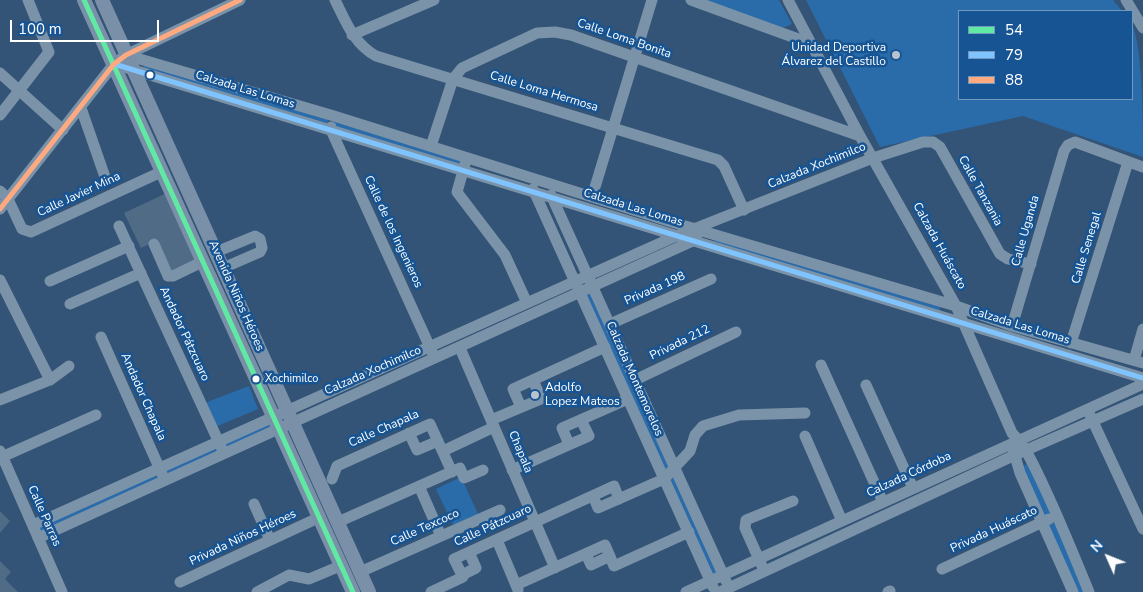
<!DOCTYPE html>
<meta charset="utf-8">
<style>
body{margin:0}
#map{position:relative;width:1143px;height:592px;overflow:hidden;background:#335476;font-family:"Nunito Sans",sans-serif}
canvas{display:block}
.legend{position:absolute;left:958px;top:10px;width:175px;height:90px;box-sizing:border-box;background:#165493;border:1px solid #7398be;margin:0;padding:6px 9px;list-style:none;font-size:15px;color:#fff}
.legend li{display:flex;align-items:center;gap:10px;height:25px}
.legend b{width:25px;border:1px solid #7398be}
.north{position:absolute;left:1083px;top:532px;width:50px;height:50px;-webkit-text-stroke:4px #165493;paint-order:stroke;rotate:314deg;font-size:14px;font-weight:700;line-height:20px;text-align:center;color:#fff}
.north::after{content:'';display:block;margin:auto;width:18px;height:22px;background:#fff;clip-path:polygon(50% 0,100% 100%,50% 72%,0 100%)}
.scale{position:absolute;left:10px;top:20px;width:149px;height:22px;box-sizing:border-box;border:2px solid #fff;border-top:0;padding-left:6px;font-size:15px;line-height:18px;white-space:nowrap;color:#fff;-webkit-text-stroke:4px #165493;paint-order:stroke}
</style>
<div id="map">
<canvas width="1143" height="592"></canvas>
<ul class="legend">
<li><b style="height:6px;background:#60e9a3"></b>54</li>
<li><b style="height:6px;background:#80c4ff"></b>79</li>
<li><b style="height:6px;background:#ffa980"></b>88</li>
</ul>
<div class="north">N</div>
<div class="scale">100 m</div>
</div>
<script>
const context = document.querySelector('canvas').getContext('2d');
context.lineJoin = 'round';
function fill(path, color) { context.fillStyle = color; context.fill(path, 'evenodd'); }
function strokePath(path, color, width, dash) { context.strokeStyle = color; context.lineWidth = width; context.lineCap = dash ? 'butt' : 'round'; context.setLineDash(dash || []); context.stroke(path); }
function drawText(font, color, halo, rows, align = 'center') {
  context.font = font + ' "Nunito Sans",sans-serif'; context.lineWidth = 5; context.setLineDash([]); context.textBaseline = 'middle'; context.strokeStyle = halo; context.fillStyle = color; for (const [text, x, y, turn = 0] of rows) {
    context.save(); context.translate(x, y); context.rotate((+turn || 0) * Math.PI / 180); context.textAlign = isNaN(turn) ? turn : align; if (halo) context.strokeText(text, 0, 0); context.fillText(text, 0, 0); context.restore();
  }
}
fill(new Path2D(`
 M704,0H779L792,24L780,29Z
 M806,0H1113L1122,11H959V99H1132V24C1143,48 1143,125 1143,157L1023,116L880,147Z
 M145,63L329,114L327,126L142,73Z
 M333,119L463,156L461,167L331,130Z
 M715,237L940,304V311L713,243Z
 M592,292L720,571L711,575L584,296Z
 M249,386L258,409L213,428L202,404Z
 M269,423L272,428L42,534L37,524Z
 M1030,463L1084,592H1075L1022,466Z
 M461,477L478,514L453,525L436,489Z`), '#2a6baa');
fill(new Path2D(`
 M169,192L199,262L173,275L158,240L141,248L124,213Z
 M0,511L10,521L0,533Z
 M0,561L11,572L5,579L18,592H0Z`), '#506b86');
strokePath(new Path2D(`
 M335,0C346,22 354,44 376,56L718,160L724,166L744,210
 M691,0L812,44
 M788,0L860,136L956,306L1012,433C1027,448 1036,470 1045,489C1061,523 1075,558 1089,592
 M1126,0L1143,28
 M352,35L434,0
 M126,55L334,116L675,223L956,306L1012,326L1143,363
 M114,64L1143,378
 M0,73L63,130
 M81,108L105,177
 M0,115L49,52L28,0
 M331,127V130L433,354
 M431,146L453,79L462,68L537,33L555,32L571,35L860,136
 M465,164L457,192L505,255L527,303
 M533,189L713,587
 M0,191L8,199L22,229L31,232L161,172
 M551,195L726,581
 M592,197L652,0
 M0,209L114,64L126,55L240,0
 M119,226L222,449
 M154,244L168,276H173L202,262
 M216,252L255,236L260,239L262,248L260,252L223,268
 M0,280L50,380
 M50,281L129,246
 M70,304L141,273
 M610,324L711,279
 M1012,326L1064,151L1068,145L1075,142L1143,167
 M101,337L162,474
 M1071,343L1128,162
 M460,348L555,568
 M1134,360L1143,329
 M821,365L883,502
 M635,380L736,332
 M866,385L913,488
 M0,400L50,380L69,366
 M521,407L513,389L605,347
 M1090,415L1143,529
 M491,420L541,399L533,380
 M409,433L417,450L438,441
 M805,436L842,521
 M569,444L562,428L628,399
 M1013,449L1020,473L1073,592
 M0,451L62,592
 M443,451L494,427
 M2,457L96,415
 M512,470L589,436L581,420
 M332,479L337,466L430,424L452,472
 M419,486L441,536
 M593,496L598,508L664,479L690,451L695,435L703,426L739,415L805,413
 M254,504L270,540
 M338,522L460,468L464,478L483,470
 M33,525L676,236L873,158L923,142H933L940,147L1000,254L1008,259L1031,264
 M38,538L697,239
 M497,540L518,590
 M586,554L591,565L610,556
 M762,566L745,528L746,520L793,501
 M942,569L1049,519
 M360,572L500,510
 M462,575L476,568L469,552
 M180,582L318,518
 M516,585L605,545L614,566L689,532
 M257,592L289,575L309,579L340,566
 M431,592L463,577L454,559L614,486L619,499
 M686,592L1143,384
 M720,592L1015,455L1143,399
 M888,592L890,591`), '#7b93a9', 11);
strokePath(new Path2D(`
 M84,0L353,592
 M102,0L369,592`), '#7a90a8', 14);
strokePath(new Path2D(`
 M84,0L353,592`), '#60e9a3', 5);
strokePath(new Path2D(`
 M114,64L1143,378`), '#80c4ff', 5);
strokePath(new Path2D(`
 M0,209L114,64L126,55L240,0`), '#ffa980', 5);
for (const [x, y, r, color] of [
 [896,55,5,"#b8c3cf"],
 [150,75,4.5,"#fff"],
 [256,379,4.5,"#fff"],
 [535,395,5,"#b8c3cf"]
]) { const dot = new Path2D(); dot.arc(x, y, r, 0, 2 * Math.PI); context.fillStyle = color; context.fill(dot); strokePath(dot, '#165493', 2); }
drawText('11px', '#fff', '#165493', [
 ["Xochimilco",265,379]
], 'left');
drawText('12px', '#fff', '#165493', [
 ["Calle Loma Bonita",624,39,19],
 ["Calzada Las Lomas",245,90,17],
 ["Calle Loma Hermosa",544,92,17],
 ["Calzada Xochimilco",817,166,-22],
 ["Calle Tanzania",980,191,61],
 ["Calle Javier Mina",79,195,-25],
 ["Calzada Las Lomas",633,208,17],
 ["Calle Uganda",1026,231,-74],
 ["Calle de los Ingenieros",393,232,65],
 ["Calzada Huáscato",939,246,61],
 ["Calle Senegal",1087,248,-73],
 ["Privada 198",655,289,-24],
 ["Avenida Niños Héroes",236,296,66],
 ["Calzada Las Lomas",1020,326,17],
 ["Andador Pátzcuaro",184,334,65],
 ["Privada 212",680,343,-26],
 ["Calzada Xochimilco",373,371,-24],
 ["Calzada Montemorelos",634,379,66],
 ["Andador Chapala",143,397,66],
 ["Calle Chapala",384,429,-24],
 ["Chapala",520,452,67],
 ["Calzada Córdoba",909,475,-25],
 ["Calle Parras",44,516,66],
 ["Calle Pátzcuaro",493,526,-25],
 ["Calle Texcoco",425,528,-24],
 ["Privada Huáscato",994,530,-25],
 ["Privada Niños Héroes",243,538,-25]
]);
drawText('12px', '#fff', '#165493', [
 ["Unidad Deportiva",886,48],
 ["Álvarez del Castillo",886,62],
 ["Adolfo",545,388,"left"],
 ["Lopez Mateos",545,402,"left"]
], 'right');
</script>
